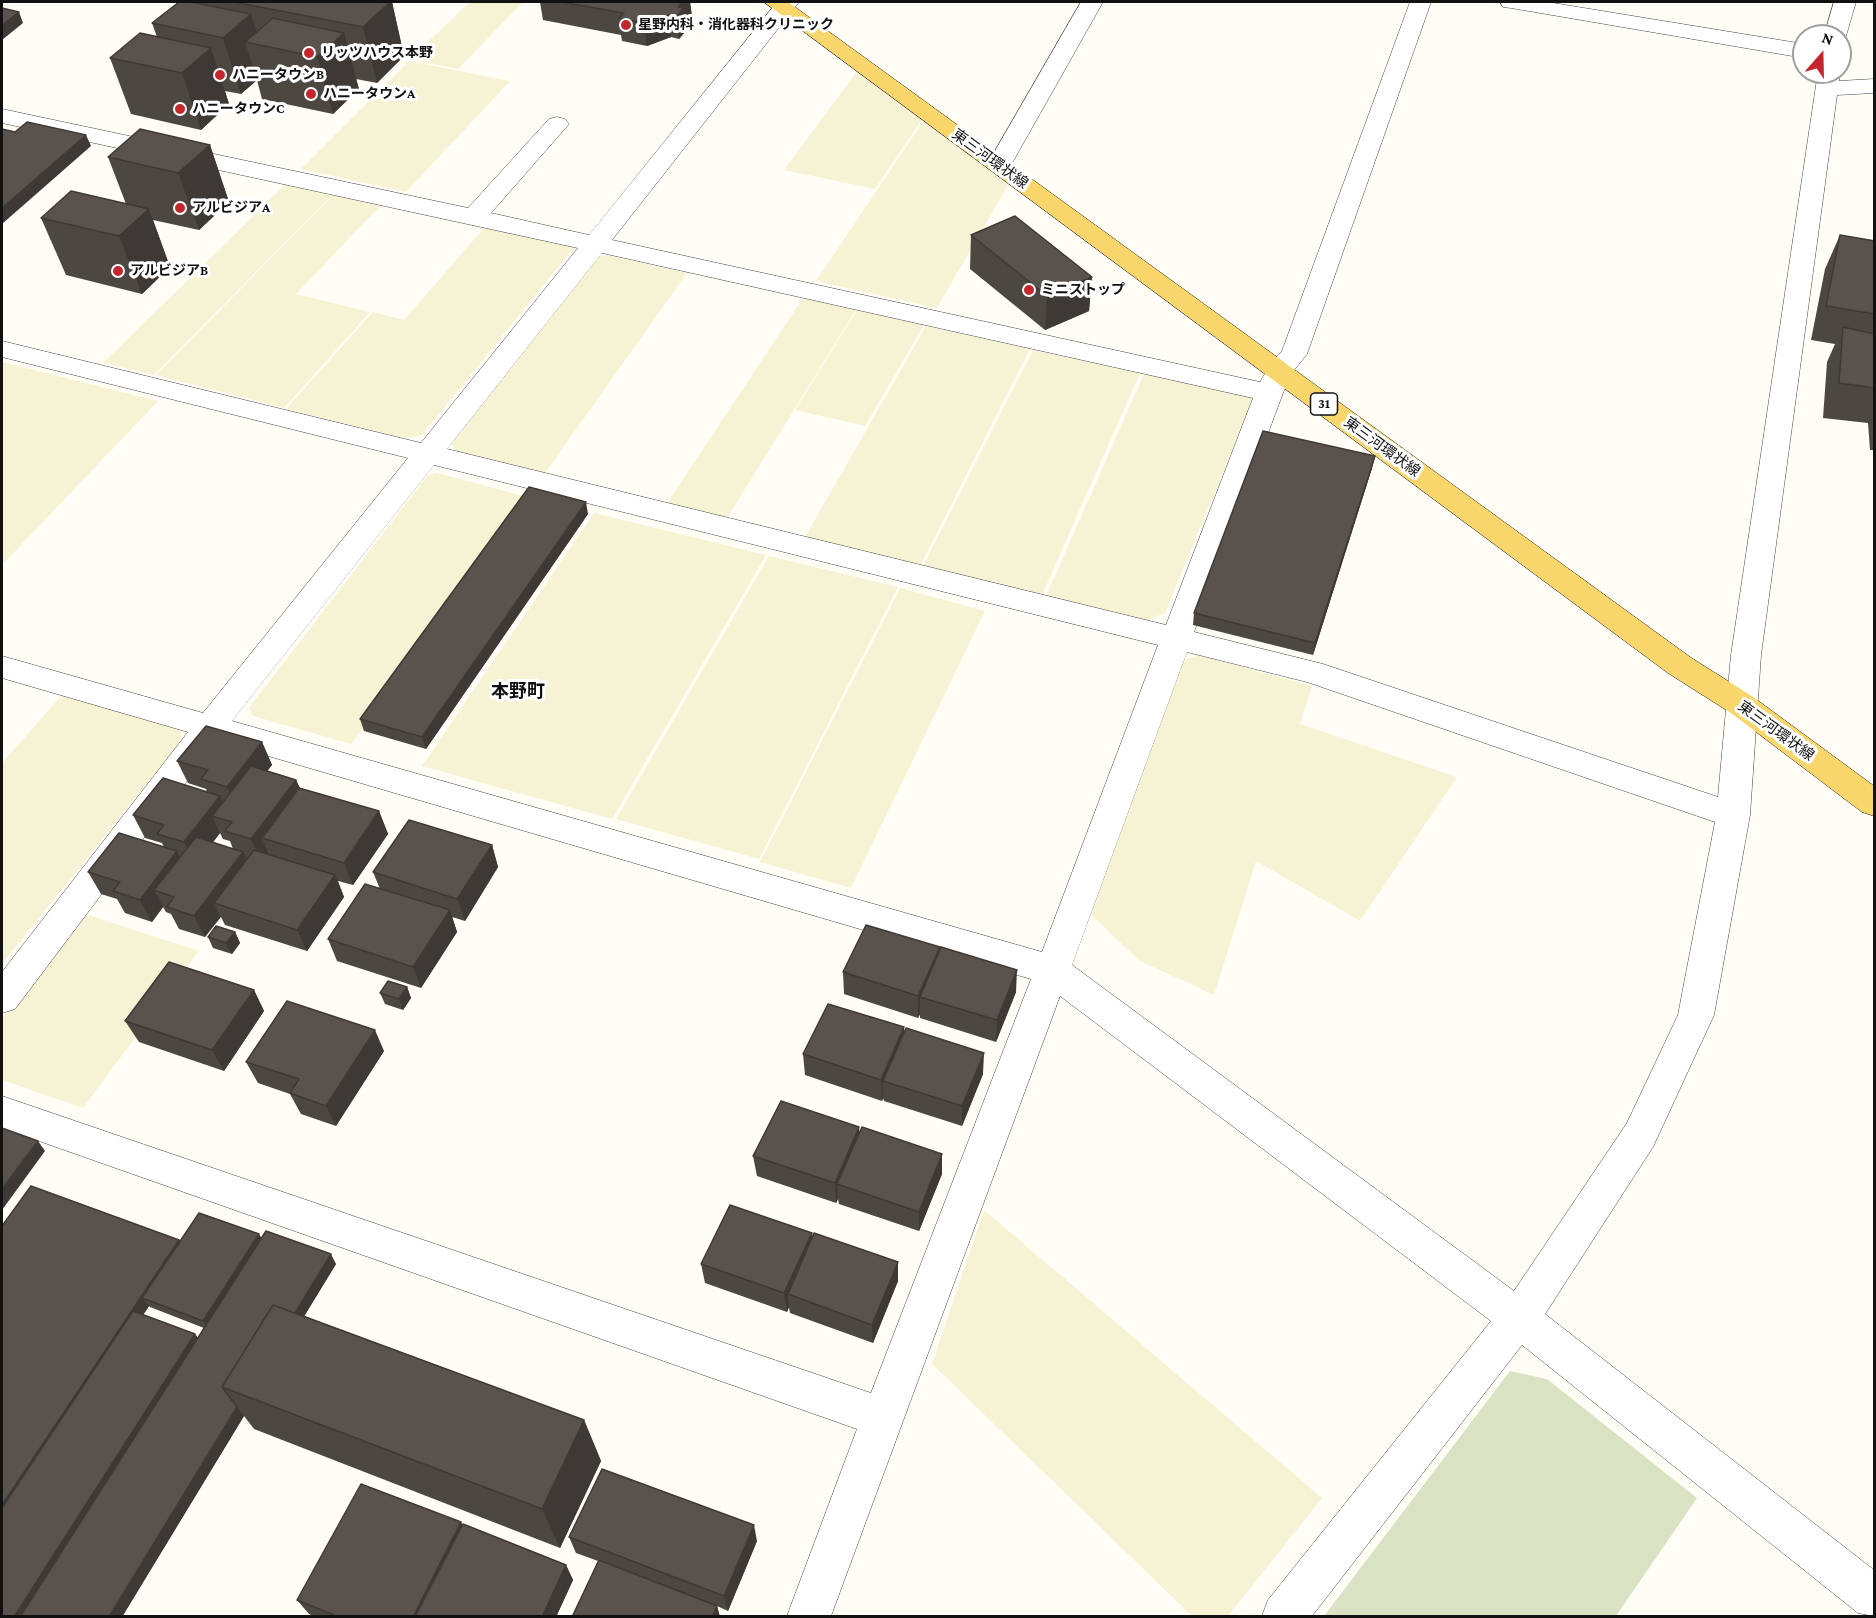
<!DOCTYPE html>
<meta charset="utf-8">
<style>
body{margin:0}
#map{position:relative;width:1876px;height:1618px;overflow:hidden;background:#fffdf5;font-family:"Crimson Pro",serif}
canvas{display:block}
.frame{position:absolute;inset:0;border:3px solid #111;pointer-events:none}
.north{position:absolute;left:1792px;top:24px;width:60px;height:60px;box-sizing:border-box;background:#fff;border:2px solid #a0a0a0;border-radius:50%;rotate:20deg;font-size:16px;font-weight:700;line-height:24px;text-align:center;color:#111}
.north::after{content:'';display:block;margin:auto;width:21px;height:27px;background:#c4262e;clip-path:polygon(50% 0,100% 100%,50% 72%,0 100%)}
</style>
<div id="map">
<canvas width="1876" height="1618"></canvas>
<div class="frame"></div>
<div class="north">N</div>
</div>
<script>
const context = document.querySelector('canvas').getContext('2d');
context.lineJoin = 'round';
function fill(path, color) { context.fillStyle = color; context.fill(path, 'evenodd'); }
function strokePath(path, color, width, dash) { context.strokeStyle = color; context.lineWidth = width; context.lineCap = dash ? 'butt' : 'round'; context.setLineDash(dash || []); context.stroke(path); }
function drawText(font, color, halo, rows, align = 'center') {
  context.font = font + ' "Crimson Pro","Noto Sans JP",serif'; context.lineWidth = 6; context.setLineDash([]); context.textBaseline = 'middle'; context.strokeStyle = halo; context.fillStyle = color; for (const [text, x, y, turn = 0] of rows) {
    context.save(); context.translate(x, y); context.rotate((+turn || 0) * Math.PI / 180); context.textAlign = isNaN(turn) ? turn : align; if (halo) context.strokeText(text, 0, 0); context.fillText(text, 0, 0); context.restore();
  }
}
fill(new Path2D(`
 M470,2H523L458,69L410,59Z
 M409,61L510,81L406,192L301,169Z
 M858,70L923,118L875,189L784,170Z
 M924,120L1008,185L937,308L816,281Z
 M285,185L332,195L154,375L103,363Z
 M333,195L380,206L296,294L370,312L284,408L156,375Z
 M484,228L574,247L422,435L404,438L286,409L373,312L404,320Z
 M606,255L687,273L545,473L455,452L450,439L593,257Z
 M803,298L856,310L727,518L667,503Z
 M857,310L924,325L865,426L795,410Z
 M926,326L1030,349L920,566L805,537Z
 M1033,350L1140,373L1042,595L923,566Z
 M2,362L158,401L2,565Z
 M1144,374L1254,397L1165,613L1144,621L1046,596Z
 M437,473L527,497L351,744L253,716L249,708L428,475Z
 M594,513L766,555L612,819L422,766Z
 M769,556L898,587L759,859L616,819Z
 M900,588L985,611L851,888L760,862Z
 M1198,655L1312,686L1300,724L1457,777L1360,921L1256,861L1214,995L1140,961L1088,912L1176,663Z
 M63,694L178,725L182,740L2,964V763Z
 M85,914L199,951L83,1108L2,1080V1019Z
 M984,1210L1322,1498L1228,1616H1192L932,1364Z`), '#f6f3d4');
fill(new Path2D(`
 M1510,1371L1547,1379L1697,1498L1616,1616H1324Z`), '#d9e3c4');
const street = new Path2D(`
 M777,2H799L612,240L1260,382L1270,365L1282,351L1410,2H1431L1307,354L1291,374L1283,393L1194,632L1323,664L1718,797L1731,655L1818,72H1840L1839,81L1874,79V93L1837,95L1761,655L1750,815L1714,1015L1653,1147L1545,1314L1874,1570V1616L1858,1613L1522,1345L1312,1616H1262L1268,1600L1491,1321L1060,996L831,1616H787L857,1429L2,1128V1096L871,1393L1031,979L217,741L15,1009L2,1013V972L188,732L2,678V656L203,713L408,458L2,357V341L421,443L578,248L2,123V109L468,208L549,119L557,117L565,119L569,124L491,213L589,235ZM602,253L1253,398L1166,625L447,449ZM434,465L1158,645L1042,952L232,721ZM1187,652L1307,682L1715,822L1678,1015L1627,1123L1514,1291L1072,965Z
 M1081,2H1103L1011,165L1007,170L999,172L991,170L987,165Z
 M1500,2H1547L1804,44V58L1511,8L1503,7Z
 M1834,2H1856L1846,36L1840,41V36H1824Z`);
const primary = new Path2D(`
 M764,2H788L1690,657L1753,697L1874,786V816L1862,812L1731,713L1668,673Z`);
strokePath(street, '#444', 1);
strokePath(primary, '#222', 1);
fill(street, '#fff');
fill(primary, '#f9d66b');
fill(new Path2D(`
 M198,2H392L404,56L377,83L356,79L359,89L333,114L262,99L257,80L241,94L225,91L229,104L201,130L131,114L110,58L157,37L152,23L199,3Z
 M540,2H690L692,17L686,24V31L679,39L671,37L647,46L622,41L621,35L543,20Z
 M210,145L229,202L199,230L153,220L170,267L142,294L66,275L41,218L126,204L108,157Z
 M971,235L1092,277L1089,311L1045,330L970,269Z
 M1840,235L1875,241V450H1870L1868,423L1823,418L1827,362L1835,344L1811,340L1825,269Z
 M1372,468L1313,655L1193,625L1194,613Z
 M588,514L426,749L364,731L360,719Z
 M262,742L272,765L267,771L296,780L300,788L379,811L388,834L353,885L338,881L344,897L307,951L225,925L221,917L205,937L179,929L171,914L166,912L163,907L152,922L125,913L117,899L101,894L88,872L164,847L162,843L145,838L133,815L207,792L206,789L188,783L177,761ZM220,833L223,839L230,841L233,849L213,842Z
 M492,845L498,867L465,921L452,917L457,932L421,988L337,961L328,939L380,889L373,872Z
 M235,932L240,943L232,954L213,948L208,937Z
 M940,947V951L1016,992L996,1042L920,1018V1014L918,1018L844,994L843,972Z
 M407,987L411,998L403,1010L385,1004L380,993Z
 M254,990L264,1011L224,1071L139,1042L125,1021Z
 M904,1031L983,1074L962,1126L884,1101L883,1098L882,1101L805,1075L803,1054Z
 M384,1051L336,1126L301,1114L290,1094L258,1083L246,1062Z
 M860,1133L942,1174L919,1231L839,1204L838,1199L836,1203L757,1176L753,1156Z
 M2,1226L180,1242L261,1238L336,1264L304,1316L584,1420L601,1461L560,1548L254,1429L244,1416L122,1617H2ZM149,1306L150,1307L204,1328L198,1338L195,1334L143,1315Z
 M813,1238L898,1281L873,1343L790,1313L789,1307L787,1312L705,1283L701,1264Z
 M463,1525L566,1565L573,1580L556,1617H316L309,1614L297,1600Z
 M569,1537L757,1541L728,1611L717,1606L720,1617H572L598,1561L576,1553Z`), '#4d4742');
fill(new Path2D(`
 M390,2H392L404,56L377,83L363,27Z
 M683,2H690L692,17L686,24V31L679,39L677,16L678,7Z
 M19,12L23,23L2,40V25Z
 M251,14L261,46L245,42L257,80L241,94L223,38Z
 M668,15L671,37L647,46L644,23Z
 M344,33L359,89L333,114L317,57Z
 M211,48L229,104L201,130L182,73Z
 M86,135L91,146L2,224V208Z
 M210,145L229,202L199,230L178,173Z
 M149,209L170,267L142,294L119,236Z
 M1092,277L1089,311L1045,330L1047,296Z
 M1375,456L1372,468L1313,655L1315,643Z
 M586,502L588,514L426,749L422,737Z
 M262,742L272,765L237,810L227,787Z
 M296,780L306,802L262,838L268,853L262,862L251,839Z
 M220,796L231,819L212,816L220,833L196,865L184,842Z
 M379,811L388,834L353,885L344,863Z
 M492,845L498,867L465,921L457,899Z
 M177,851L189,873L154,890L163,907L152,922L140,900Z
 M243,852L253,874L214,903L220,917L205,937L194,916Z
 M335,875L344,897L307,951L297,930Z
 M450,910L457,932L421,988L413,967Z
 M235,932L240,943L232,954L226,943Z
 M940,947V969L920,997V1014L918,1018V996Z
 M1017,970L1016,992L996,1042L997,1020Z
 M407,987L411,998L403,1010L399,999Z
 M254,990L264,1011L224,1071L212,1050Z
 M904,1027L905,1048L883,1081V1098L882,1101L881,1080Z
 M375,1030L384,1051L336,1126L326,1106Z
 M984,1053L983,1074L962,1126V1106Z
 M859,1127L861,1147L837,1184L838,1199L836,1203L835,1183Z
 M38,1141L45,1151L2,1210V1189Z
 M942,1154V1174L919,1231V1212Z
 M812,1233L814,1252L788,1294L789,1307L787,1312L784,1293Z
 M259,1234L265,1244L210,1330L203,1321Z
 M179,1240L186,1250L142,1298L149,1306L2,1527V1505Z
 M331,1254L336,1264L254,1399L244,1395Z
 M898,1262V1281L873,1343L872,1325Z
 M195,1334L202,1344L27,1617H14Z
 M237,1407L244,1416L122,1617H109Z
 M584,1420L601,1461L560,1548L542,1509Z
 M461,1522L470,1538L431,1617H413Z
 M754,1525L757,1541L728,1611L724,1596Z
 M566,1565L573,1580L556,1617H542Z
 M717,1606L720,1617H712Z`), '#3f3936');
const building = new Path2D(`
 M179,2H191L251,14L223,38L152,23Z
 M234,2H390L363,27Z
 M561,2H683L678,7L684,8L677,16L668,15L644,23L619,18L624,13Z
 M2,8L19,12L2,25Z
 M273,18L344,33L317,57L245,42Z
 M140,33L211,48L182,73L110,58Z
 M27,122L86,135L2,208V129L15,132Z
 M140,129L210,145L178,173L108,157Z
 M71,191L149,209L119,236L41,218Z
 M1015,216L1092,277L1047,296L971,235Z
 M1840,235L1875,241V314L1826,306Z
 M1843,327L1875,334V388L1839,383Z
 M1263,431L1375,456L1315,643L1194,613Z
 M529,487L586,502L422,737L360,719Z
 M206,726L262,742L227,787L201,779L208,770L177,761Z
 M251,766L296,780L251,839L225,831L232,822L212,816Z
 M163,778L220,796L184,842L157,834L164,825L133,815Z
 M299,788L379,811L344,863L262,838Z
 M409,820L492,845L457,899L373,872Z
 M119,833L177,851L140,900L113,891L120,882L88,872Z
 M196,837L243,852L194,916L167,907L174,897L154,890Z
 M254,850L335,875L297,930L214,903Z
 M365,884L450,910L413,967L328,939Z
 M866,925L940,947L918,996L843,972Z
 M216,926L235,932L226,943L208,937Z
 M941,947L1017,970L997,1020L920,997Z
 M169,962L254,990L212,1050L125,1021Z
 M388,981L407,987L399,999L380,993Z
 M287,1001L375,1030L326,1106L290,1093L299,1079L246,1062Z
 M828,1004L904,1027L881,1080L803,1054Z
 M906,1028L984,1053L962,1106L883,1081Z
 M781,1101L859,1127L835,1183L753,1156Z
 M862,1127L942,1154L919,1212L837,1184Z
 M2,1128L38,1141L2,1189Z
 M31,1186L179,1240L2,1505V1226Z
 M730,1205L812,1233L784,1293L701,1264Z
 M199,1213L259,1234L203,1321L142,1298Z
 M266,1231L331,1254L295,1313L273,1305L222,1387L237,1407L109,1617H20Z
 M814,1233L898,1262L872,1325L788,1294Z
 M273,1305L584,1420L542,1509L222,1387Z
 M133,1311L195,1334L14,1617H2V1508Z
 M602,1469L754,1525L724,1596L569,1537Z
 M361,1484L461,1522L413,1617H339L297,1600Z
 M463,1524L566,1565L542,1617H415Z
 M599,1560L717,1606L712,1617H572Z`);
fill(building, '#5a524d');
strokePath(building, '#3f3936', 1.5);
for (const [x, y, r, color] of [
 [626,25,6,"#c4262e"],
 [309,53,6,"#c4262e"],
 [220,75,6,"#c4262e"],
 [311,94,6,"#c4262e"],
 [180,109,6,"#c4262e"],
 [180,208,6,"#c4262e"],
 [118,271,6,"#c4262e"],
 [1029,290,6,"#c4262e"]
]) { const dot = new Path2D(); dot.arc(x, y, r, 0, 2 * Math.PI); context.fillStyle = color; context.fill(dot); strokePath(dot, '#fff', 2); }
drawText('bold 14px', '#111', '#fff', [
 ["星野内科・消化器科クリニック",638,25],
 ["リッツハウス本野",321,53],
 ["ハニータウンB",232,75],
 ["ハニータウンA",323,94],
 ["ハニータウンC",192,109],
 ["アルビジアA",192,208],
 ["アルビジアB",130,271],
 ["ミニストップ",1041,290]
], 'left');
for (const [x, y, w] of [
 [1324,404,27]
]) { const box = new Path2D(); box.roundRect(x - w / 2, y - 11, w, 22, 4.5); context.fillStyle = '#fff'; context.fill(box); strokePath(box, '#111', 1.5); }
drawText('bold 14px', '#111', null, [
 ["31",1324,404]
]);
drawText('15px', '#111', '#fff', [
 ["東三河環状線",990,159,36],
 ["東三河環状線",1382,447,36],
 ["東三河環状線",1776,731,36]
]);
drawText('bold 18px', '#111', '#fff', [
 ["本野町",518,691]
]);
</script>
